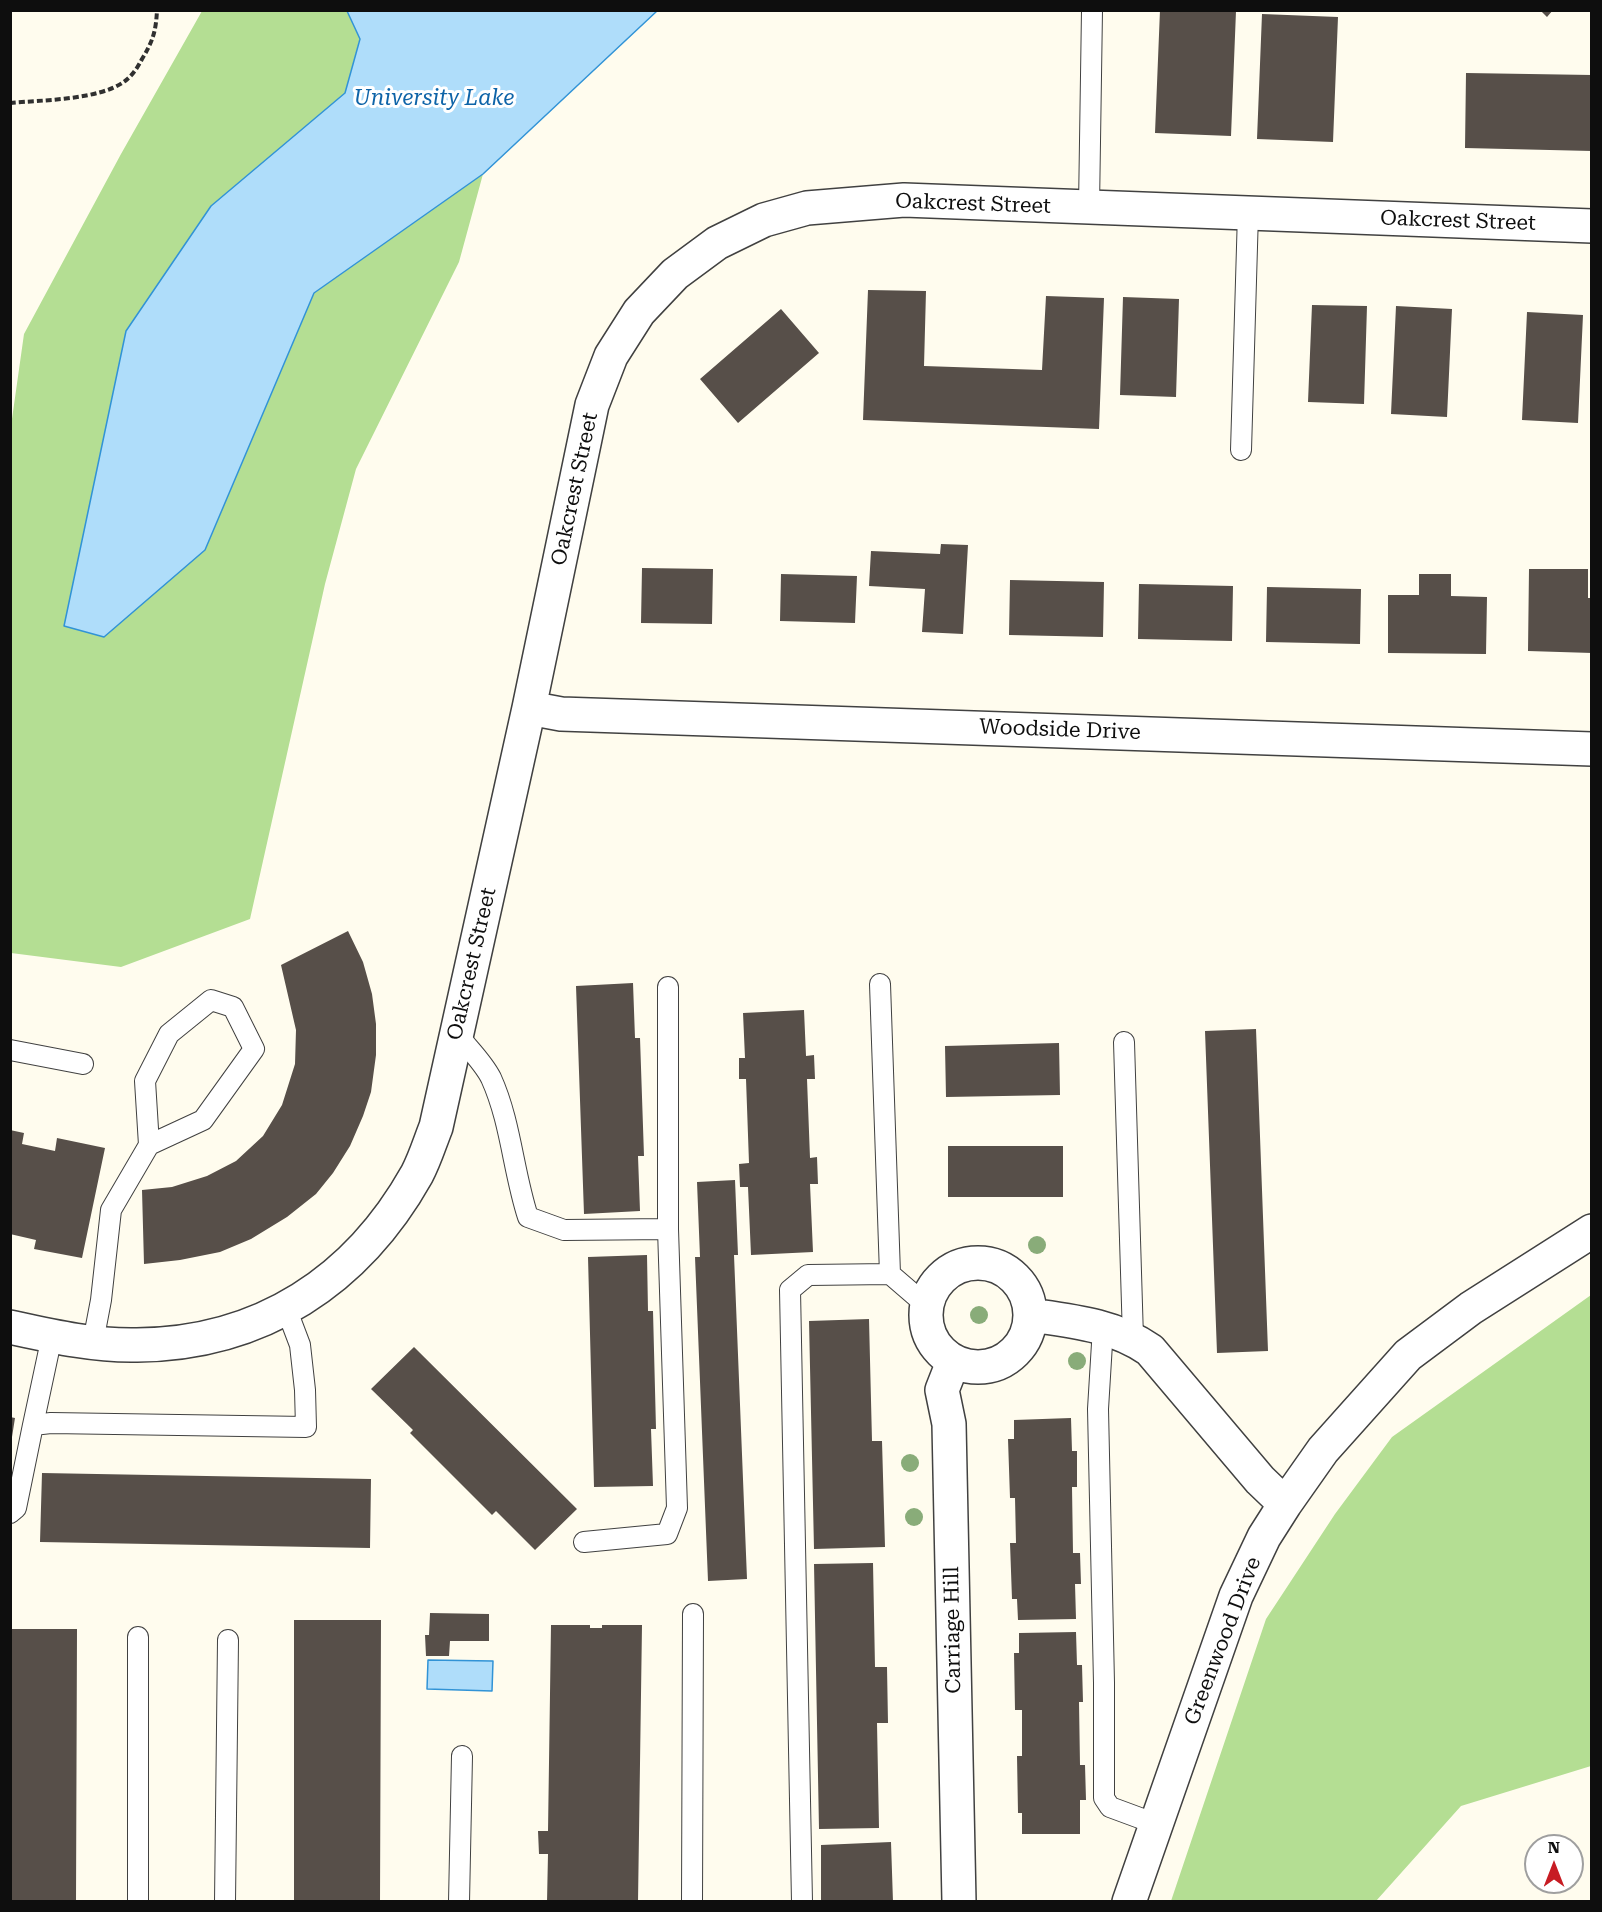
<!DOCTYPE html>
<style>
body{margin:0}
#map{position:relative;width:1602px;height:1912px;overflow:hidden;background:#fffcee;font-family:"Roboto Serif",serif}
canvas{display:block}
.frame{position:absolute;inset:0;border:12px solid #0e0e0e;pointer-events:none}
.north{position:absolute;left:1524px;top:1834px;width:60px;height:60px;box-sizing:border-box;background:#fff;border:2px solid #9f9f9f;border-radius:50%;rotate:0deg;font-size:16px;font-weight:700;line-height:24px;text-align:center;color:#0e0e0e}
.north::after{content:'';display:block;margin:auto;width:21px;height:27px;background:#c71c23;clip-path:polygon(50% 0,100% 100%,50% 72%,0 100%)}
</style>
<div id="map">
<canvas width="1602" height="1912"></canvas>
<div class="frame"></div>
<div class="north">N</div>
</div>
<script>
const context = document.querySelector('canvas').getContext('2d');
context.lineJoin = 'round';
function fill(path, color) { context.fillStyle = color; context.fill(path, 'evenodd'); }
function strokePath(path, color, width, dash) { context.strokeStyle = color; context.lineWidth = width; context.lineCap = dash ? 'butt' : 'round'; context.setLineDash(dash || []); context.stroke(path); }
function drawText(font, color, halo, rows, align = 'center') {
  context.font = font + ' "Roboto Serif",serif'; context.lineWidth = 6; context.setLineDash([]); context.textBaseline = 'middle'; context.strokeStyle = halo; context.fillStyle = color; for (const [text, x, y, turn = 0] of rows) {
    context.save(); context.translate(x, y); context.rotate((+turn || 0) * Math.PI / 180); context.textAlign = isNaN(turn) ? turn : align; if (halo) context.strokeText(text, 0, 0); context.fillText(text, 0, 0); context.restore();
  }
}
fill(new Path2D(`
 M202,11H347L360,38L345,93L211,206L205,550L314,293L483,174L459,262L356,469L325,584L250,919L121,967L11,953L10,433L24,334L121,154Z
 M1591,1295V1766L1461,1806L1376,1901H1171L1266,1619L1335,1514L1392,1437Z`), '#b4de93');
const water = new Path2D(`
 M347,11H657L483,174L314,293L205,550L104,637L64,626L126,331L211,206L345,93L360,39Z
 M428,1660L493,1661L492,1691L427,1689Z`);
fill(water, '#afddfa');
strokePath(water, '#3193d6', 1.5);
fill(new Path2D(`
 M1160,10L1236,11L1231,136L1155,133Z
 M1540,10H1553L1547,17Z
 M1262,14L1338,17L1333,142L1257,139Z
 M1466,73L1592,75V151L1465,148Z
 M868,290L926,291L924,366L1042,370L1046,296L1104,298L1099,429L863,420Z
 M1123,297L1179,299L1176,397L1120,395Z
 M1312,305L1367,306L1364,404L1308,402Z
 M1396,306L1452,309L1447,417L1391,414Z
 M781,309L819,353L738,423L700,379Z
 M1527,312L1583,315L1578,423L1522,420Z
 M941,544L968,545L963,634L922,632L925,589L869,586L871,551L940,554Z
 M642,568L713,569L712,624L641,623Z
 M1529,569H1588V598H1592V653L1528,651Z
 M781,574L857,576L855,623L780,621Z
 M1419,574H1451V596L1487,597L1486,654L1388,653V595H1419Z
 M1010,580L1104,582L1103,637L1009,635Z
 M1139,584L1233,586L1232,641L1138,639Z
 M1267,587L1361,589L1360,644L1266,642Z
 M348,931L363,962L372,994L376,1024V1055L371,1092L363,1116L350,1146L333,1173L316,1194L287,1217L251,1239L220,1252L180,1260L144,1264L142,1190L172,1187L207,1176L236,1161L263,1136L282,1105L295,1064L296,1030L281,965Z
 M633,983L635,1038H640L644,1156H638L640,1211L584,1214L576,986Z
 M804,1010L806,1056L814,1055L815,1079H807L810,1158L817,1157L818,1184H810L813,1252L751,1255L748,1187H740L739,1164L749,1163L746,1079H739V1058H745L743,1013Z
 M1256,1029L1268,1351L1217,1353L1205,1031Z
 M1059,1043L1060,1095L946,1097L945,1046Z
 M10,1130L24,1133L22,1144L55,1151L57,1138L105,1148L82,1258L34,1249L36,1240L10,1234Z
 M948,1146H1063V1197H948Z
 M735,1180L738,1255H734L747,1579L708,1581L695,1257H700L697,1182Z
 M647,1255L648,1311H653L656,1429H651L653,1486L594,1487L588,1257Z
 M869,1319L872,1441H882L885,1547L814,1549L809,1321Z
 M414,1347L577,1509L535,1550L496,1511L492,1515L410,1433L413,1430L371,1389Z
 M10,1417L15,1418L12,1437H10Z
 M1071,1418L1072,1451H1077V1487H1072L1073,1553H1080L1081,1584H1075L1076,1619L1018,1620L1017,1599H1012L1010,1543H1016L1015,1498H1010L1008,1439H1014V1420Z
 M42,1473L371,1479L370,1548L40,1542Z
 M873,1563L875,1667H887L888,1723H877L879,1828L819,1829L814,1564Z
 M430,1613L489,1614V1641H450L449,1656H426L425,1635H429Z
 M294,1620H381L380,1902H294Z
 M551,1625H590V1628H602V1625H642L638,1902H547L548,1854H539L538,1831H548Z
 M10,1629H77L76,1902H10Z
 M1076,1632L1077,1665H1082L1083,1702H1079L1080,1765H1085L1086,1800H1080V1834H1022V1813H1018L1017,1756H1022V1710H1015L1014,1653H1019V1633Z
 M891,1842L893,1902H821V1845Z`), '#574f49');
const lane = new Path2D(`
 M1089,207L1092,10
 M1241,450L1248,213
 M880,984L890,1274L926,1305
 M457,1034C468,1048 483,1062 491,1078C511,1122 513,1171 528,1217L564,1230L668,1229
 M1124,1042L1133,1338
 M10,1050L83,1064
 M1103,1327L1098,1409L1104,1683V1798L1110,1807L1156,1824
 M52,1336L33,1425L51,1423L306,1427L305,1390L300,1345L286,1308
 M93,1342L101,1300L111,1210L149,1145L203,1120L254,1049L233,1007L211,1000L169,1034L145,1081L149,1145
 M10,1513L16,1508L33,1425
 M584,1542L667,1534L677,1508L668,1229V987
 M138,1637V1902
 M225,1902L228,1640
 M459,1902L462,1756
 M692,1902L693,1614
 M802,1902L790,1290L808,1275L890,1274`);
const street = new Path2D(`
 M529,708L561,714L1592,749
 M926 1315a52 52 0 1 1 104 0a52 52 0 1 1-104 0Z
 M1030,1315C1072,1321 1114,1325 1150,1350L1260,1480L1285,1504
 M10,1327C51,1336 94,1346 137,1345C261,1344 357,1281 417,1174C425,1159 430,1142 436,1127L529,708L592,405L611,356L639,312L675,274L717,243L764,220L807,208L904,200L1592,226
 M953,1362L942,1390L949,1424L959,1902
 M1129,1902L1236,1596L1264,1537L1285,1504L1323,1450L1408,1355L1471,1308L1592,1231`);
strokePath(lane, '#414141', 22);
strokePath(street, '#414141', 36);
strokePath(new Path2D(`
 M10,103C42,100 100,100 125,81C132,76 138,67 142,59C153,41 156,31 157,10`), '#303030', 4, [6, 3]);
strokePath(lane, '#fff', 20);
strokePath(street, '#fff', 33);
context.fillStyle = '#89ac79';
for (const [x, y] of [
 [1037,1245],
 [979,1315],
 [1077,1361],
 [910,1463],
 [914,1517]
]) { context.beginPath(); context.arc(x, y, 9, 0, 2 * Math.PI); context.fill(); }
drawText('21px', '#0e0e0e', '#fff', [
 ["Oakcrest Street",973,204,2],
 ["Oakcrest Street",1458,221,2],
 ["Oakcrest Street",575,489,-78],
 ["Woodside Drive",1060,730,2],
 ["Oakcrest Street",472,964,-77],
 ["Carriage Hill",953,1630,-91],
 ["Greenwood Drive",1223,1641,-69]
]);
drawText('italic 22px', '#0e64a8', '#fff', [
 ["University Lake",434,99]
]);
</script>
